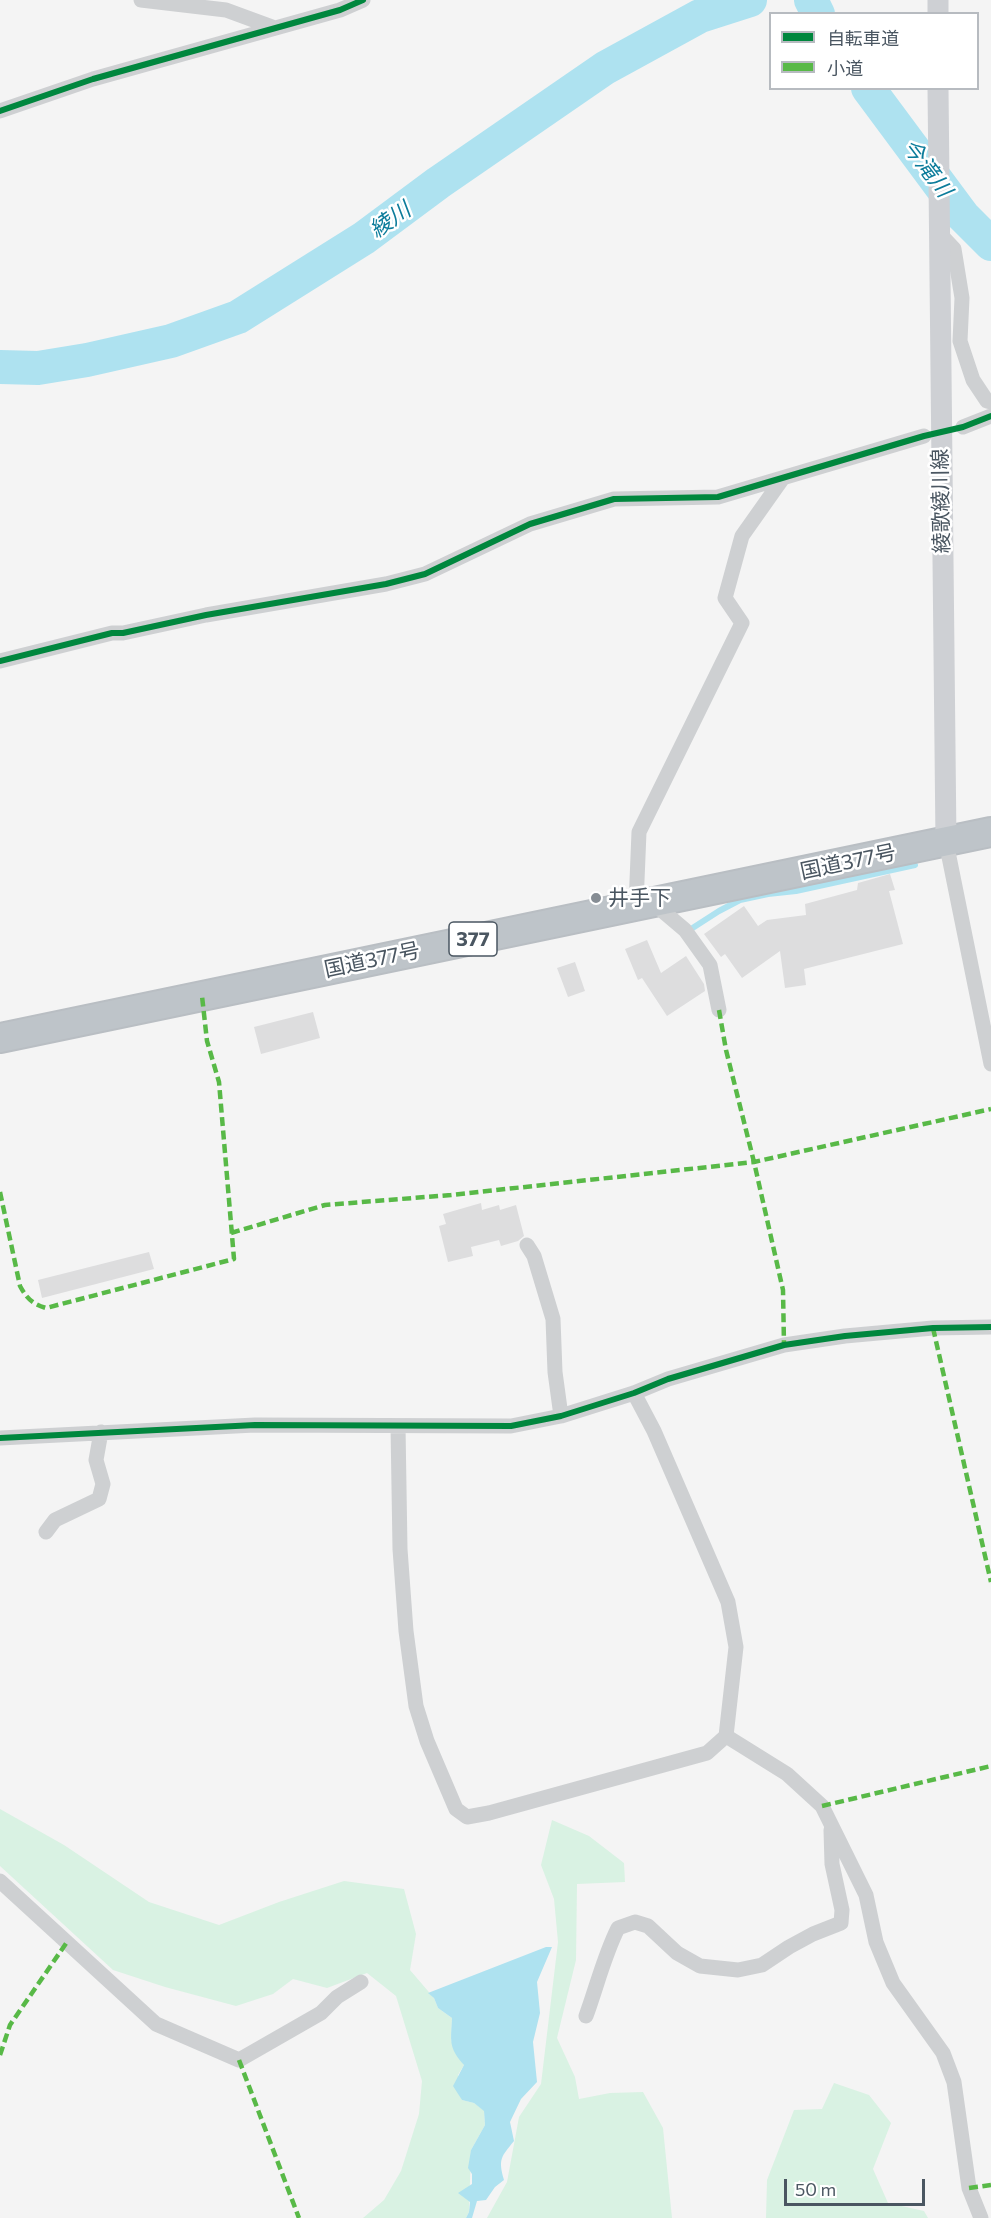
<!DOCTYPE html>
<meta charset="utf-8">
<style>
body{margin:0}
#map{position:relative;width:991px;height:2218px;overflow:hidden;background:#f4f4f4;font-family:Commissioner,"Noto Sans JP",sans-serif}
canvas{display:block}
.legend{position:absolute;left:769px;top:12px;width:210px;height:78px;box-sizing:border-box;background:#fff;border:2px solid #b7bbc0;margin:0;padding:8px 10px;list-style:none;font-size:18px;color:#4a5661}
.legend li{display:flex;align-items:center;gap:12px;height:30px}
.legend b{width:30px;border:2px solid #b7bbc0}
.scale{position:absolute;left:784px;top:2179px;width:141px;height:27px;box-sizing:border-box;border:3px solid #4a5661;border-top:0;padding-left:8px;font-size:18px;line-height:21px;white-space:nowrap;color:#4a5661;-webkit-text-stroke:4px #fff;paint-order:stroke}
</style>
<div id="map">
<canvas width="991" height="2218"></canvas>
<ul class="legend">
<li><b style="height:8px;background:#00873e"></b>自転車道</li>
<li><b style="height:8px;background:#58b947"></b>小道</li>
</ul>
<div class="scale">50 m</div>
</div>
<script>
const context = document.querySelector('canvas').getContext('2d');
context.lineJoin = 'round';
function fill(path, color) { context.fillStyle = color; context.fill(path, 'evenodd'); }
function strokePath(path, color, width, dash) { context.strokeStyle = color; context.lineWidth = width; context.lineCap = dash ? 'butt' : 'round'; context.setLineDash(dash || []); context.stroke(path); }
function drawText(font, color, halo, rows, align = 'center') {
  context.font = font + ' Commissioner,"Noto Sans JP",sans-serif'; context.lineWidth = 5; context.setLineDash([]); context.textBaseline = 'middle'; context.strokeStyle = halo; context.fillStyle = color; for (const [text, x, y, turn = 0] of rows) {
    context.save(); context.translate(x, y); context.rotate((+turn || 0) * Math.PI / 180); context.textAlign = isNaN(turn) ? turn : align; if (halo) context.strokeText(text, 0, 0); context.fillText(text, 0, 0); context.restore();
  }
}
fill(new Path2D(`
 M0,1809L64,1845L149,1902L219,1925L279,1902L344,1881L404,1889L416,1934L410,1970L434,1998L438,2008L452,2018L451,2040L464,2065L458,2075L462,2100L474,2103L484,2110L485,2125L471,2150L469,2212L466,2218H363L384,2200L401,2171L419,2114L422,2081L396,1996L367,1973L327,1988L293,1979L273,1994L236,2006L165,1987L113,1970L0,1866Z
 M552,1820L589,1836L624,1863L625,1882L577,1884L576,1960L557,2038L575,2077L579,2099L610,2093L643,2092L663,2128L672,2218H487L507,2182L519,2117L541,2084L558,1942L554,1899L541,1865Z
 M834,2083L869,2095L891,2123L873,2169L888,2203L924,2211L928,2218H766L767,2180L794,2110L822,2109Z`), '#d9f2e3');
fill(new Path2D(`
 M546,1947H552L537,1982L540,2013L533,2042L537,2082L521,2099L510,2122L514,2141C501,2157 498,2159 504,2180L495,2187L486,2200L477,2201L472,2218H466L469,2212L470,2202L458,2193L472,2184V2174L468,2168L471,2150L485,2125L484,2111L474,2103L462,2100L453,2086L464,2065C448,2047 451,2041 452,2018L438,2008L434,1998L428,1993Z`), '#aee2f0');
strokePath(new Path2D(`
 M691,929L719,911L740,900L768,894L796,891L915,865`), '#aee2f0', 6);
strokePath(new Path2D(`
 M811,0L818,14
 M868,88L963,216L991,244
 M0,367L38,368L87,360L171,341L238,317L364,238L438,183L605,68L700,16L750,0`), '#aee2f0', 34);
fill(new Path2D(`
 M890,874L895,890L889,891L903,944L804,969L806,985L785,988L780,951L742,978L725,954L721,957L704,934L744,906L758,926L767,920L806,915L805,904L857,890L858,883Z
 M647,940L661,973L686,956L704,984L705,991L667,1016L642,978L638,980L625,949Z
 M575,962L585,991L568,997L557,968Z
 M313,1012L320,1038L261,1054L254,1027Z
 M481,1203L482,1210L499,1205L500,1210L516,1205L524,1236L518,1241L501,1246L499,1240L471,1247L473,1256L448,1262L439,1226L446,1224L443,1214Z
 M149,1252L154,1269L42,1298L38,1280Z`), '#ddddde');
const highway = new Path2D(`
 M0,1038L991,832`);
strokePath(highway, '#b9bec3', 32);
strokePath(new Path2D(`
 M141,0L226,10L275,28
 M0,111L93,79L340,10L363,0
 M939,233L954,249L962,298L960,341L973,380L987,401L991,402
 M963,427L991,416
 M0,661L112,633H123L206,615L386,584L425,574L530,524L614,499L718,497L924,436
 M946,842L991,1064
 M652,902L685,930L710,965L719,1010
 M636,905L639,832L742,623L725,598L742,536L783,478
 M527,1245L534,1256L553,1319L555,1372L561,1416
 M634,1393L654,1431L728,1602L736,1647L726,1736L787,1774L822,1806L866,1895L876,1942L893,1983L943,2053L954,2082L969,2188L981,2218
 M398,1426L400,1549L406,1631L416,1706L427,1741L456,1809L467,1817L489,1813L707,1753L726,1736
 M0,1438L255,1425L511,1426L561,1416L634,1393L668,1379L784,1345L845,1336L933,1328L991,1327
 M46,1532L55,1520L99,1499L103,1484L96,1460L101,1432
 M0,1881L156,2024L239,2060L321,2013L337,1997L361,1982
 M586,2016C597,1986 604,1956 618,1928L635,1922L648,1926L677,1953L700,1966L738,1970L762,1965L789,1947L813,1934L841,1923L842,1910L832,1864L831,1830`), '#ced0d2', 15);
strokePath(new Path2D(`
 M938,14V0
 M938,88L946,842`), '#ced0d4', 21);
strokePath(highway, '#bec4c9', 28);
strokePath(new Path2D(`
 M719,1010L726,1050L754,1162L783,1290L784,1345
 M0,1192L20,1286C27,1299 33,1304 46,1308L234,1259L219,1082L207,1041L202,996
 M231,1233L325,1205L451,1195L754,1162L991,1109
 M933,1328L991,1582
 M822,1806L991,1766
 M0,2055L10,2025L67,1942
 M239,2060L299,2218
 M969,2188L991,2185`), '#58b947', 4.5, [9, 4.5]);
strokePath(new Path2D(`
 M0,111L93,79L340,10L363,0
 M0,661L112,633H123L206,615L386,584L425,574L530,524L614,499L718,497L924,436L963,427L991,416
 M0,1438L255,1425L511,1426L561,1416L634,1393L668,1379L784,1345L845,1336L933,1328L991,1327`), '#00873e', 6);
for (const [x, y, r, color] of [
 [596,898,6,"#868d94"]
]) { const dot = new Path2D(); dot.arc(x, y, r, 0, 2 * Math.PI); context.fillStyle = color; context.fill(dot); strokePath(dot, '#fff', 2); }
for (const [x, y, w] of [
 [473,939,48]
]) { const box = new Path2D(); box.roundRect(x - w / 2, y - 17, w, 34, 4.5); context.fillStyle = '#fff'; context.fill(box); strokePath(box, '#4a5661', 1.5); }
drawText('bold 20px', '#4a5661', null, [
 ["377",473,939]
]);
drawText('21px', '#4a5661', '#fff', [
 ["綾歌綾川線",941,501,-91],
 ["国道377号",848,862,-12],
 ["国道377号",372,960,-12]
]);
drawText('21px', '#4a5661', '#fff', [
 ["井手下",608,898]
], 'left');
drawText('italic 22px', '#0c7c9b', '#fff', [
 ["今滝川",927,168,53],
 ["綾川",390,220,-35]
]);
</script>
